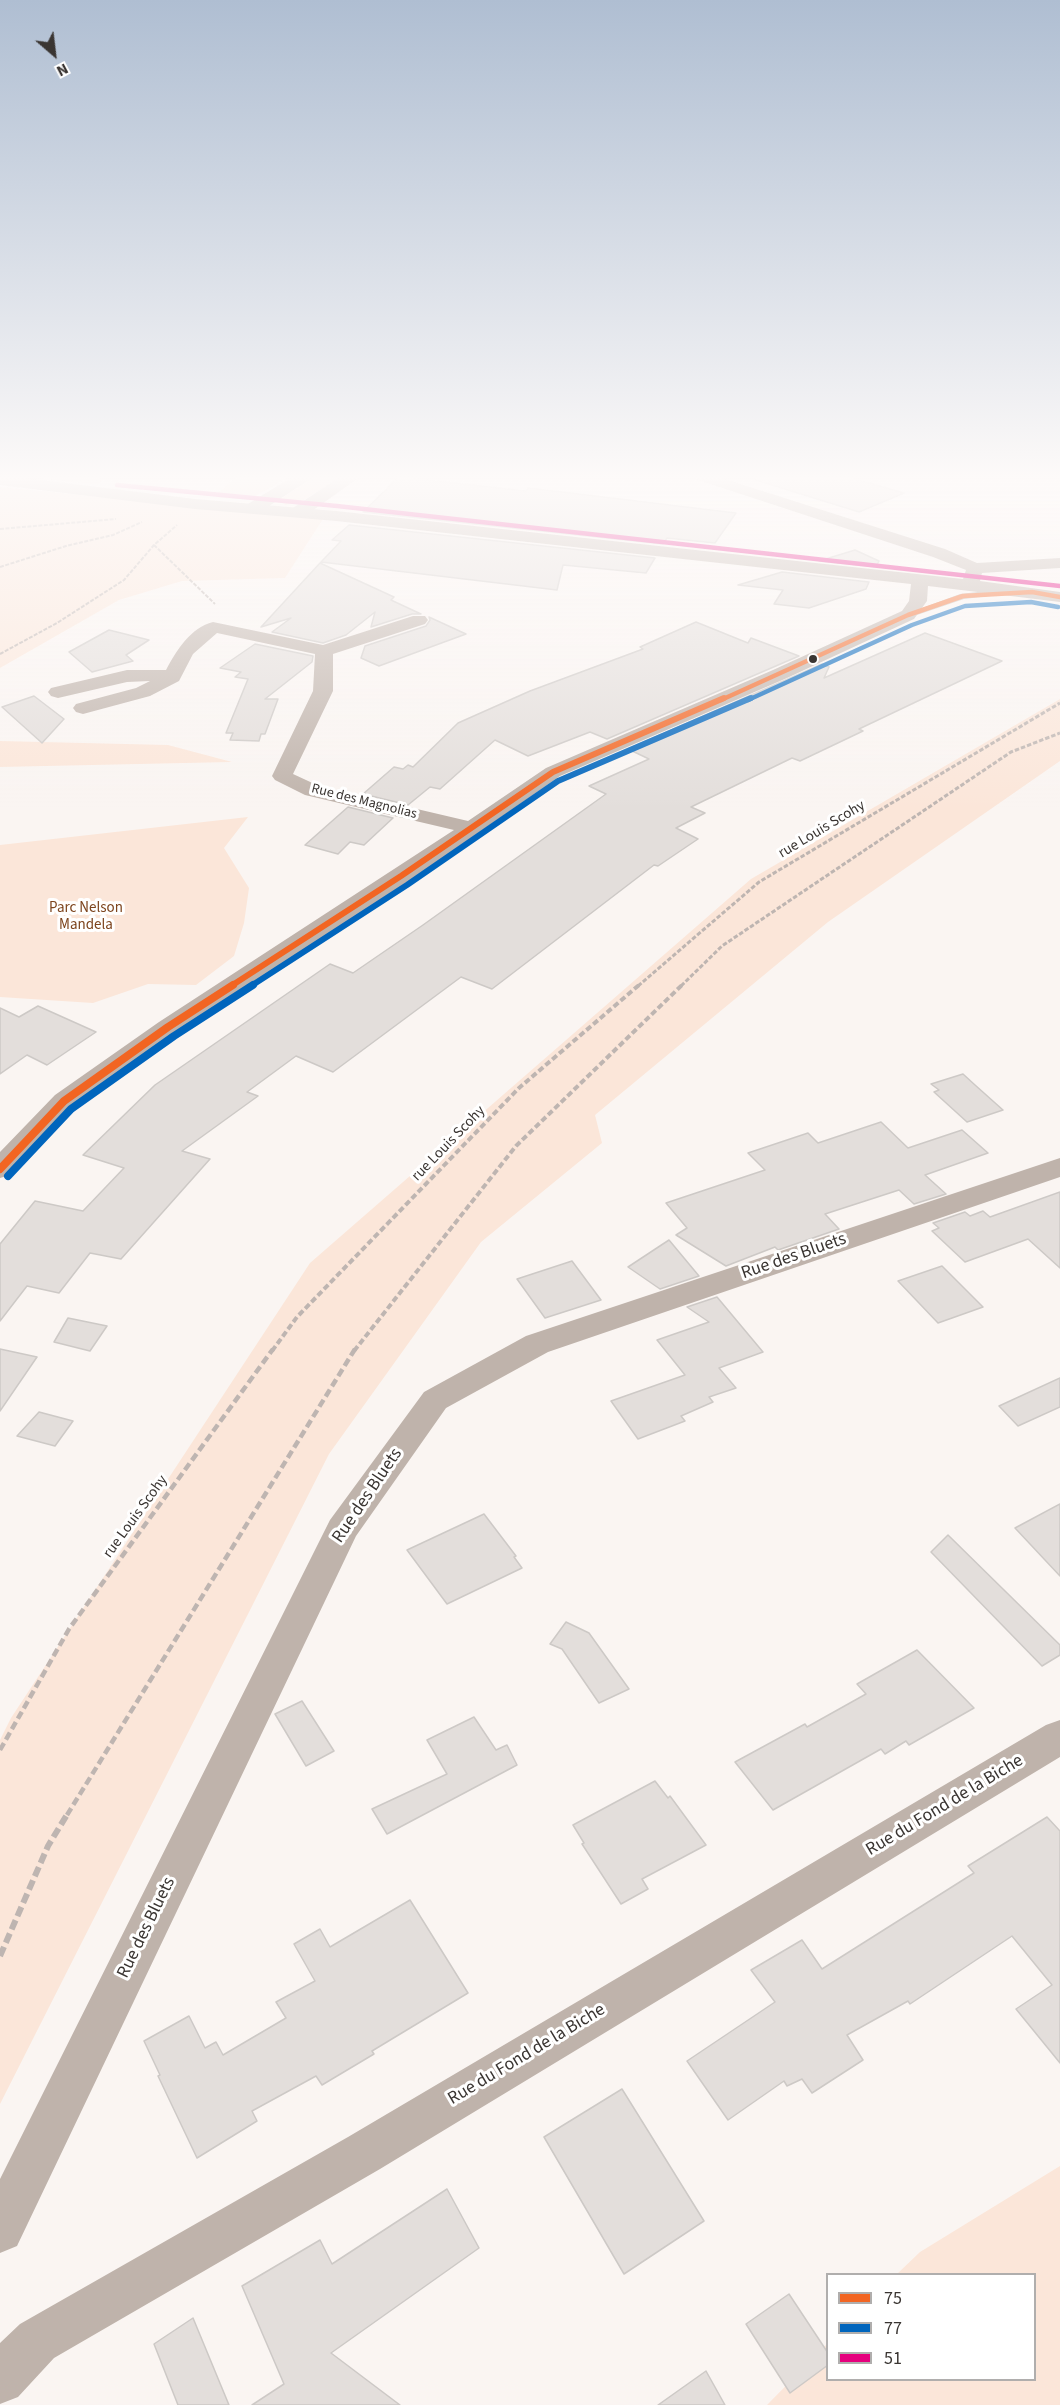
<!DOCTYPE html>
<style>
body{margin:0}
#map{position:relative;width:1060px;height:2405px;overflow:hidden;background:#faf5f2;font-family:"Source Sans 3",sans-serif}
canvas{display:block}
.legend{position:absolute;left:826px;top:2273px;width:210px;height:108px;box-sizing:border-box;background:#fff;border:2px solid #b0aead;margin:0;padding:8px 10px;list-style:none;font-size:18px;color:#3a3532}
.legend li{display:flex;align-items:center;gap:12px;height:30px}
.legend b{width:30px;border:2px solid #b0aead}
.north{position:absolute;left:24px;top:24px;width:60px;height:60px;-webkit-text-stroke:4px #fff;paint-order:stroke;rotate:152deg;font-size:16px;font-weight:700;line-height:24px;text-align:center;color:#3a3532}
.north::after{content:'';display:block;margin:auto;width:21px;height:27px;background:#3a3532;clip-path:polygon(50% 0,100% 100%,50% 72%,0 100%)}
</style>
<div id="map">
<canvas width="1060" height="2405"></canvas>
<ul class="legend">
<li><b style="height:8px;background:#f26522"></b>75</li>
<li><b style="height:8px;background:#0065bd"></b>77</li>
<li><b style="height:8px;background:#e5007d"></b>51</li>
</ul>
<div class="north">N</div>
</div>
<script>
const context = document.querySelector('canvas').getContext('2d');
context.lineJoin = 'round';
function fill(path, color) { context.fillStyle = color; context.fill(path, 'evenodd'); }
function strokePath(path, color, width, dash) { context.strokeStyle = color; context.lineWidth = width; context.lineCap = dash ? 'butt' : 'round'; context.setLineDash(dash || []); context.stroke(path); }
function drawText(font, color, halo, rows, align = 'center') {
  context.font = font + ' "Source Sans 3",sans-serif'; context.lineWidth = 6; context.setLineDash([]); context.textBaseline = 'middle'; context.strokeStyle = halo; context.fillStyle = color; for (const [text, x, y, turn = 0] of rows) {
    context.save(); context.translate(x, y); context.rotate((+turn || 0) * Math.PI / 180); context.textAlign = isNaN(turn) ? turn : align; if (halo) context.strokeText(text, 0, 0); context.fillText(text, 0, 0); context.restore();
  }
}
fill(new Path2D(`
 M0,474C21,474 89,469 102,480L99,484H91Z
 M240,474H294L250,499L219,498L217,494Z
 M319,474H345L299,503L285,505L279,500Z
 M0,487L323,519L285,578L182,581L119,600L0,668Z
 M1060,699V761L828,922L595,1115L602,1143L481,1242L329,1454L0,2104V1740L11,1718L310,1263L751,879Z
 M0,741L168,745L232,762L0,767Z
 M248,817L224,848L249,888L244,923L234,956L196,985L148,984L93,1003L0,997V845Z
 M1060,2166V2405H767L827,2344L828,2380H1034V2274H897L920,2252Z`), '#fbe6d9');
const building = new Path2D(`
 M757,474H837L904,493L859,512L756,480Z
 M399,477L526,491L528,488L545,490L736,513L715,543L667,538L663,544L363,512Z
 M349,525L655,558L646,573L563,565L557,590L321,562L341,541L332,540Z
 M855,550L879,561L876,567L819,561Z
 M320,563L394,597L391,600L421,614H412L371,627L375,612L346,635L323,643L272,632L291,618L261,627Z
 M782,572L869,582L866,589L809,608L774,604L783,590L738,585Z
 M429,617L466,634L379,666L361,658L365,646L426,626L430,620Z
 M696,622L748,643L751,638L799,656L607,739L590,732L528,756L495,740L440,789L430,787L408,805L363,794L394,767L403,769L408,765L413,767L458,723L530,691L643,649L640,647Z
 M109,630L149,640L126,655L133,661L92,672L69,652Z
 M925,633L1002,661L859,729L863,731L800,761L792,758L691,807L705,813L676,828L698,839L658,866L654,865L492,989L461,977L333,1072L296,1056L247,1092L258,1096L182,1151L210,1159L121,1259L90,1253L59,1293L27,1286L0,1321V1244L35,1201L83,1211L124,1168L83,1155L155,1085L330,964L353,973L423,925L606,794L589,786L649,759L628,749L822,664L829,667L824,678Z
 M255,644L313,656L312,662L265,699H278L265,734H261L259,741L230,740L233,733H226L248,679L235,677L241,672L220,668Z
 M34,696L64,719L42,743L2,707Z
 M348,807L393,818L364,845L350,842L338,854L305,845Z
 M38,1006L96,1032L47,1065L27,1055L0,1074V1008L19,1017Z
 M963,1074L975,1085L1003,1110L967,1122L934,1092L939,1090L931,1084Z
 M881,1122L908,1148L962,1130L988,1153L925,1175L946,1194L914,1204L899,1190L825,1214L839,1229L778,1250L775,1247L726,1266L676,1235L687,1228L666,1203L765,1170L748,1153L808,1133L818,1143Z
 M1060,1192V1268L1028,1239L965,1262L932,1231L939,1228L933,1223L965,1212L970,1216L983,1211L990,1217Z
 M669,1240L699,1276L660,1289L628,1267Z
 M572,1261L601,1300L545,1318L517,1279Z
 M942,1266L983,1307L938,1323L898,1281Z
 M717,1297L763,1352L719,1368L736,1388L709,1397L713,1402L681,1416L685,1421L638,1439L611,1401L685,1375L657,1340L709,1322L687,1307Z
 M68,1318L107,1326L90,1351L54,1342Z
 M0,1349L37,1357L0,1411Z
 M1060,1378V1407L1018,1426L999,1406Z
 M39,1412L73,1421L55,1446L17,1436Z
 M1060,1504V1576L1015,1528Z
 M484,1514L516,1556L514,1557L522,1568L447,1604L407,1550Z
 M948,1535L1060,1645V1655L1042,1666L931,1552Z
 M566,1622L589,1633L629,1689L599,1703L562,1649L550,1644Z
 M917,1650L974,1708L909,1745L906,1741L885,1754L881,1749L773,1810L735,1762L805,1724L807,1727L866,1694L857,1684Z
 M302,1701L334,1751L306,1766L275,1714Z
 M474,1717L496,1750L507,1745L517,1765L387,1834L372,1809L447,1774L427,1740Z
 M655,1781L668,1798L670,1796L706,1845L642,1879L648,1889L621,1904L582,1844L584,1843L573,1825Z
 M1047,1817L1060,1831V2063L1016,2009L1052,1985L1012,1936L910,2004L908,2001L847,2035L863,2060L812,2093L802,2079L787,2086L784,2081L728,2120L687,2061L775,2002L751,1970L802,1940L822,1969L974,1873L968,1866Z
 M410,1900L468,1993L372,2051L374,2054L322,2085L316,2076L252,2111L257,2121L197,2158L158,2076L160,2075L144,2041L189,2016L205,2048L216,2042L223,2055L286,2018L276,2002L315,1981L294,1944L320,1929L330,1947Z
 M622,2089L704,2221L624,2274L544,2137Z
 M447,2189L479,2248L331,2353L400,2405H252L284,2384L242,2286L320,2240L332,2264Z
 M789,2294L828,2353V2365L790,2393L746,2324Z
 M193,2318L229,2405H178L154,2344Z
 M706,2371L725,2405H658Z`);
fill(building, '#e3dedb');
strokePath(building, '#cdc9c6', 1.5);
strokePath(new Path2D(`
 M0,529L116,519
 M154,545L215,604
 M0,567L66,546L113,535L142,522
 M0,654L57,623L124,580L154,545L177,525`), '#beb5b1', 2, [4, 1.5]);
strokePath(new Path2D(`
 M638,986L759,882L1060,703
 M681,986L722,946L1011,752L1060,733`), '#beb5b1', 3, [4.5, 2]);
strokePath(new Path2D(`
 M272,1351L297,1317L519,1088L639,985
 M354,1351L516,1146L682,985`), '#beb5b1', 4, [6, 3]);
strokePath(new Path2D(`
 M0,1750L69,1629L273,1349
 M67,1815L355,1349`), '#beb5b1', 4.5, [8, 4]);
strokePath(new Path2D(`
 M0,1956L48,1846L68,1813`), '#beb5b1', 6, [10, 4.5]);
fill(new Path2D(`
 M1003,589L1006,590V594L964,599L911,617L903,615L960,594Z`), '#bfb3ab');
fill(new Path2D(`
 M687,474H709L945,549L977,563L1060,558V568L982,573L980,581L1060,592V602L928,586L927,601L914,619L787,678L560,776L409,881L177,1032L73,1107L10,1175L0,1178V1152L55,1095L159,1022L454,830L305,795L275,780L272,776L313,691L315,654L217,633L193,654L179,681L150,696L83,714L76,712L73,708L76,704L136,688L150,681L127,682L58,698L51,696L48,692L51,688L127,670H166C176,651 191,627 213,622L323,645L413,616H425L428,620L425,624L333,654V691L293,774L319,786L468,821L546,768L773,670L902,611L909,601L911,584L336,521L195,509L0,485V475L195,499L336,511L963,579L966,570L933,557L689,477Z
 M1060,1158V1177L548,1352L446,1408L356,1536L17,2246L0,2253V2179L330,1520L424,1392L526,1336Z
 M1060,1720V1757L380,2169L54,2358L18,2397L0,2404V2343L20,2324L348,2137L1046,1725Z`), '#bfb3ab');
fill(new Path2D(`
 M297,474H318L260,512H248L245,508L248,504Z
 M344,474H364L305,516H293L290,512L293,508Z`), '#bdb2aa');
strokePath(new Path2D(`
 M721,700L908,615L963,596L1032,592L1060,597`), '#f26522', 4.5);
strokePath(new Path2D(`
 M231,986L401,876L553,772L724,698`), '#f26522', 6);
strokePath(new Path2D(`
 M0,1169L64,1101L168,1027L233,985`), '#f26522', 8);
strokePath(new Path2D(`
 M748,700L912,625L965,606L1031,602L1058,607`), '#0065bd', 4.5);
strokePath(new Path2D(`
 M251,986L407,885L558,781L751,698`), '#0065bd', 6);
strokePath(new Path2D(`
 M8,1176L71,1109L174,1036L253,985`), '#0065bd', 8);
strokePath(new Path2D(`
 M117,485L337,506L1060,586`), '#e5007d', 4.5);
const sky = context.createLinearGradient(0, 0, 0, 810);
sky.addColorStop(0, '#afbed2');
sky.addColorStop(0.59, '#fdfaf9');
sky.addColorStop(1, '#fdfaf900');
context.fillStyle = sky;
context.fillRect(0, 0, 1060, 810);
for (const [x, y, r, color] of [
 [813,659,5,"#3a3532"]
]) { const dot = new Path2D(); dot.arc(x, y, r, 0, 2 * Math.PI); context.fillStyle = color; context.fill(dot); strokePath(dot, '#fff', 2); }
drawText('14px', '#3a3532', '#fff', [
 ["Rue des Magnolias",364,802,14]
]);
drawText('15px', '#3a3532', '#fff', [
 ["rue Louis Scohy",822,830,-31],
 ["rue Louis Scohy",449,1144,-46],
 ["rue Louis Scohy",136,1517,-54]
]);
drawText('15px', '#7d441d', '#fff', [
 ["Parc Nelson",86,909],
 ["Mandela",86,926]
]);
drawText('18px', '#3a3532', '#fff', [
 ["Rue des Bluets",794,1257,-19],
 ["Rue des Bluets",368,1496,-56],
 ["Rue du Fond de la Biche",945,1806,-31],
 ["Rue des Bluets",147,1928,-64],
 ["Rue du Fond de la Biche",527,2055,-31]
]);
</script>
